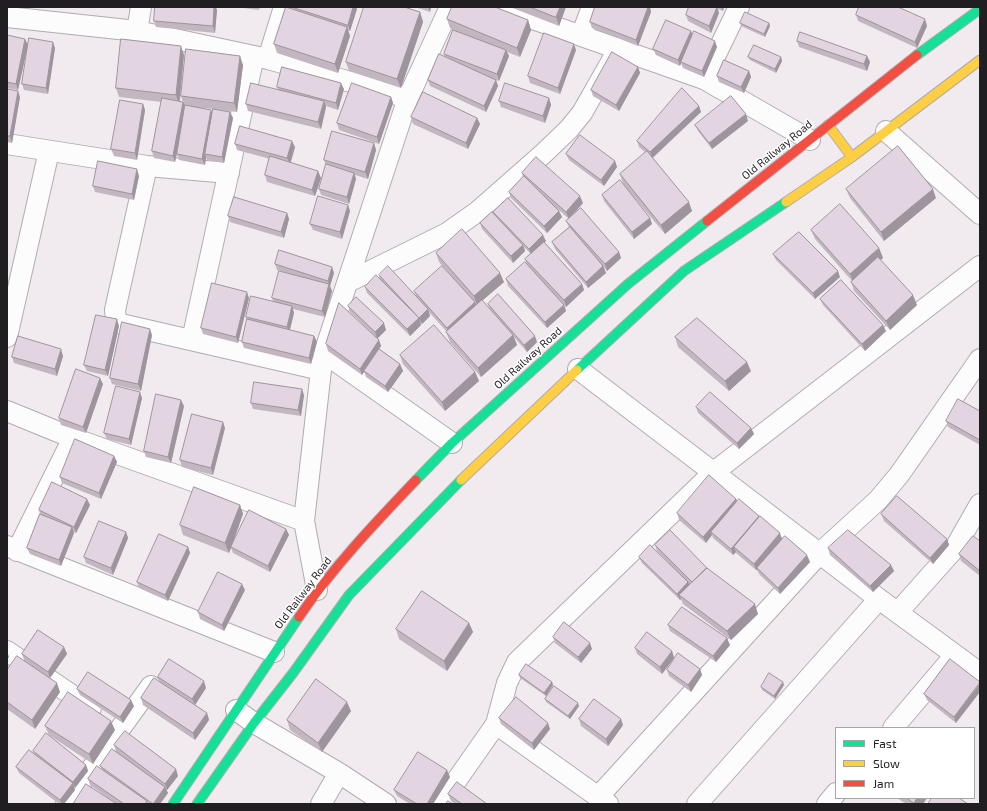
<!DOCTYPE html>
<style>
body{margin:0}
#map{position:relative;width:987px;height:811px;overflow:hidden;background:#f1ebf0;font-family:"Exo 2",sans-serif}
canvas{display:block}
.frame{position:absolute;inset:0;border:8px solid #211e21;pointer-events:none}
.legend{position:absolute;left:835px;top:727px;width:140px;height:72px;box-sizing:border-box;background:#fff;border:1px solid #a6a5a6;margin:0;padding:5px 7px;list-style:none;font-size:12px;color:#211e21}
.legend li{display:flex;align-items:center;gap:8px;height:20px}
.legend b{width:20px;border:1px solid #a6a5a6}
</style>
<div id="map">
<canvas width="987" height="811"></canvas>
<div class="frame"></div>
<ul class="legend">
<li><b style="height:5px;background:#16e098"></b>Fast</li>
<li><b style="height:5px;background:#ffcf43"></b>Slow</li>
<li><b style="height:5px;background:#f24e42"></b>Jam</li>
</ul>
</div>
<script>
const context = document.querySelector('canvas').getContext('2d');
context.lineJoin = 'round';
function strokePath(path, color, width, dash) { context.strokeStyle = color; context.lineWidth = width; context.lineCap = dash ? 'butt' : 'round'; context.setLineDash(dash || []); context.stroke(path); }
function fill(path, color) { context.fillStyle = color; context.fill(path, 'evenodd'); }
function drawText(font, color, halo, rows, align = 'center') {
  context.font = font + ' "Exo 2",sans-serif'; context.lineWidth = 3; context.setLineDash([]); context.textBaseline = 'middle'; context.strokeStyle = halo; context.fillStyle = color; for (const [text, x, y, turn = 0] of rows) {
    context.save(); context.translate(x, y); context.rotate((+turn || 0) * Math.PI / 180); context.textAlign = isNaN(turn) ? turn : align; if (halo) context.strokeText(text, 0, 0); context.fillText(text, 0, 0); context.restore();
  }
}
const street = new Path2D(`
 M499,7L704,79L810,140
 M7,17L137,31L268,59L408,98
 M137,31L141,7
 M581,36L592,7
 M268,59L284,7
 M704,79L739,7
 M886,131L980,214
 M7,144L147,166L229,173
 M147,166L115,310L116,320L121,324L321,370
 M348,282L447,233L477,212L544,153L569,129L582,113L619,48
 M7,337L49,151
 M192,340L254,56
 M324,353L452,443
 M578,369L879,599L980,673
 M7,411L73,438L304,521
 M7,546L274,652
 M17,551L73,438
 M317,590L304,521L321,370L324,353L408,98L450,7
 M898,612L955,548L980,504
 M7,651L91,708
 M236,710L254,723L339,773L386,804
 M496,724L608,804
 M893,728L955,655
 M598,797L820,553L878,500L899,475L980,359
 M66,804L151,686
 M321,804L339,773
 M440,804L496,724L507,683L517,662L714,472L980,266
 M697,804L879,599
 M827,804L836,793`);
const fast = new Path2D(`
 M917,55L980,9
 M577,370L684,271L786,202
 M416,480L452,443L628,284L707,221
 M173,804L299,617
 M197,804L254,723L293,673L349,595L461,480`);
const slow = new Path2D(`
 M828,125L852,157
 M786,202L852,157L980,60
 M461,480L577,370`);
const jam = new Path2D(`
 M707,221L917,55
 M299,617C333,567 375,523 416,480`);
strokePath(street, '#b0acb0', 22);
strokePath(fast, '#b0acb0', 11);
strokePath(slow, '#b0acb0', 11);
strokePath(jam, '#b0acb0', 11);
strokePath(street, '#fdfcfd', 20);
strokePath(fast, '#16e098', 9);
strokePath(slow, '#ffcf43', 9);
strokePath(jam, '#f24e42', 9);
fill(new Path2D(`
 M235,7H260L259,10Z
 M286,7H356L357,9L350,31L348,30L350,36L338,73L277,53L274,44Z
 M415,7H431L430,12Z
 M510,7H566L559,26Z
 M595,7H650L651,12L638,46L592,28L590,22Z
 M689,7H724L723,11L718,9L719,13L711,33L688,21L686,15Z
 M217,10L215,33L156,27L154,21Z
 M420,12L423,22L401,88L349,71L346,62Z
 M856,15L927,26L917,48L858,21Z
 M447,19L528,20L531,30L520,57L507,52L509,56L499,81L487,76L496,80L498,86L486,112L430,86L428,80L444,57V54L453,30L450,28Z
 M740,23H769L770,26L765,37L741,26Z
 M691,31L692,35L717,47L704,77L683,68L681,63L680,66L656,55L653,49Z
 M7,35L28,45L18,90L7,88Z
 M797,41L867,56L870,62L867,71L799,47Z
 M55,48L48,94L24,90L22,84Z
 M576,50L560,94L530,83L528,76Z
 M184,55L180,102H183L181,96L243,65L237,112L220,110L230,112L233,118L224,163L207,160L206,157L205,165L179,160L177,154L175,162L154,158L152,151L162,102L119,97L116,88ZM194,107L213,109V114Z
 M748,57H781L782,61L776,73L750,60Z
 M638,67L640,73L619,111L593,96L591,90Z
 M749,71L751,77L744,93L719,82L717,76Z
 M277,87L344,89L338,110L326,106V107L321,129L248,111L246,104L278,90Z
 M7,89L20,97L12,143L7,142Z
 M391,97L393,103L379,144L339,130L337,123Z
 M549,98L551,105L545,123L501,107L499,101Z
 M143,104L145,110L137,160L114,156L111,149Z
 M699,106L701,112L653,158L692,211L665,234L623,184L620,174L646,153L639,147L637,141Z
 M411,117L477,118L480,124L468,149L413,124Z
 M748,121L712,149L698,131L695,125Z
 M374,143L376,150L368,179L355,175L356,179L349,204L321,195L319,189L326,166L324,160Z
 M235,144L295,147L290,163L321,178L315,196L267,182L265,175L270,159L237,150Z
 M566,154L615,161L617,167L604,186L569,160Z
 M522,173L583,203L569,219L552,204L559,211L562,217L547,233L511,198L509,192L523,177Z
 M139,176L134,200L95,192L93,186Z
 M846,189L936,198L884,241L850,198Z
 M602,195L650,218L652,224L634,239L604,201Z
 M348,205L350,211L342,239L313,230L310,224Z
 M493,212L546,241L544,242L582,284L584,290L566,307L544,283L564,305L566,311L547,328L508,286L506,279L527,265L525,259L531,254L524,247L525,251L513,263L482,229L480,223L494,214Z
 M287,213L289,219L284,238L230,222L228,216Z
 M566,221L619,252L621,258L607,271L604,267L606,273L588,288L555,249L552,242L569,227Z
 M811,230L879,248L883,258L880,260L917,305L890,330L854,291L851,282L852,281L815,239Z
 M436,253L504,282L482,301L490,309L488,304L537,342L527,352L514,337L517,345L481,377L450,342L446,332H447L429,312L430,316L422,324L420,323L421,325L410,336L367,293L365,287L380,279L379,275L416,296L414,291L464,290L439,262Z
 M773,254L840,277L815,299L776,260Z
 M275,264L332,267L334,273L330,286L332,291L325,317L293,309L294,313L290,330L314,336L317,342L311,364L244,348L242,342L247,320L246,317L273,301L272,298L291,274L277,270Z
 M249,298L238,343L203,334L201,328Z
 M820,299L886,331L865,351L823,305Z
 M348,306L386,330L377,338L379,340L381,346L379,349L400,364L403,371L388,392L366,377L364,372L362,375L328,351L326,344L371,332L350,312Z
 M119,326L108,376L87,371L84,365Z
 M152,335L141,391L112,384L110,378Z
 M675,337L751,371L729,391L678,347Z
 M400,355L475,372L479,381L445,411L403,364Z
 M63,356L57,376L14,363L12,357Z
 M103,384L86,433L61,425L59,418Z
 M304,395L301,416L253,409L251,403Z
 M142,398L131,445L107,439L104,433Z
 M184,406L171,463L146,457L144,451Z
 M696,407L751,428L754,434L739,449L698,413Z
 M980,411V445L948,427L946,421Z
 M225,428L213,475L182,467L180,460Z
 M114,456L117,462L101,499L62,483L60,477Z
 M736,499L737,501L759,516V517L782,539L810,562L780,594L759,574L757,570H756L736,553V552L733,555L713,538L712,535L706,543L679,520L677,513Z
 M90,505L76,533L74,532V533L61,566L30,554L27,548L40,514L39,510Z
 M240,505L243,514L233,543L286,529L289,535L270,572L233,553L231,548L229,553L183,535L180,525Z
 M881,514L947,539L949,545L933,564L884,521Z
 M126,532L128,538L113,575L86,563L84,557Z
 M980,541V576L961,561L959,554Z
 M655,545L707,568L758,614L731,640L683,604L681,599L680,600L642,563L639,557L669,563L657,551Z
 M188,547L190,553L168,601L139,588L137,582Z
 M828,548L891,565L894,571L873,592L830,555Z
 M245,590L224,631L200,619L198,612Z
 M469,623L473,632L447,671L399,639L396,629Z
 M668,625L730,645L716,662L670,631Z
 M553,637L592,649L581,663L555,643Z
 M64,647L67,654L50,678L60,692L35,729L7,709V670L24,660L22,654Z
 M635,648L672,651L674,658L662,674L637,654Z
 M950,659L956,723L927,700L924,694Z
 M700,669L702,675L691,692L669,676L667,670Z
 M519,675L552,682L553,685L546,696L520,678Z
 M158,677L206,688L195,705L207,713L209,720L195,740L143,705L141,698L160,681Z
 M784,685L775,699L762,690L761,687Z
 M77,689L134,706L123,723L80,695Z
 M545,699L579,706L570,719L546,702Z
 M351,711L322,752L290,730L287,720Z
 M499,718L550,729L534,750L501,724Z
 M579,719L623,725L608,746L581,726Z
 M45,726L115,730L93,764L49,735Z
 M114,745L178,776L167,790H166L168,793L160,804H117L90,785L88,779L102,769L100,766L116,752Z
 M33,751L86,765L88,771L75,788L74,787L75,790L64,804H59L19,773L16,767L34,753Z
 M450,777L433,804H410L397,796L394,790Z
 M448,794L487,804H455L451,801Z
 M897,798H927L923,804H906Z`), '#c2b6c1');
fill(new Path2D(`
 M214,7H216L217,10L215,33L213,26Z
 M353,7H356L357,9L350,31L348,25Z
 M428,7H431L430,12Z
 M560,7H566L559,26L556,17Z
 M648,7H650L651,12L638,46L636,40Z
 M717,7L719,13L711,33L709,26Z
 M721,7H724L723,11Z
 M420,12L423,22L401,88L397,79Z
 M925,19L927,26L917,48L915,42Z
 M528,20L531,30L520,57L517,48Z
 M769,23L770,26L765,37L764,34Z
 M347,27L350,36L338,73L335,64Z
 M691,31L693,37L681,62V63L680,66L678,60Z
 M25,39L28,45L18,90L16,84Z
 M715,41L717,47L704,77L702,71Z
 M53,42L55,48L48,94L46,88Z
 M574,44L576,50L560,94L558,88Z
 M181,46L184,55L179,104L176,95Z
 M506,50L509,56L499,81L497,74Z
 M240,56L243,65L237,112L234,103Z
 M867,56L870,62L867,71L864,64Z
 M781,57L782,61L776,73L775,69Z
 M638,67L640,73L619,111L616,105Z
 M749,71L751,77L744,93L741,87Z
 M496,80L498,86L486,112L484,106Z
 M341,83L344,89L338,110L336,103Z
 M18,91L20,97L12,143L10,136Z
 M391,97L393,103L379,144L377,137Z
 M549,98L551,105L545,123L543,116Z
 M324,101L326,107L321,129L318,122Z
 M183,102L186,109L175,162L173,156Z
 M143,104L145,110L137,160L135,153Z
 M699,106L701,112L652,158L650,152Z
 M211,110L214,116L205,154L206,157L205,165L202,159Z
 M230,112L233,118L224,163L222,157Z
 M746,114L748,121L712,149L709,143Z
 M477,118L480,124L468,149L466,143Z
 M292,141L295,147L290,165L287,158Z
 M374,143L376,150L368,179L365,172Z
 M615,161L617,167L604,186L601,180Z
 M137,169L139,176L134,200L132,194Z
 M318,171L321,178L315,196L312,190Z
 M354,173L356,179L349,204L347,197Z
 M933,189L936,198L884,241L881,232Z
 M580,196L583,203L569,219L566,212Z
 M689,202L692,211L665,234L661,225Z
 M348,205L350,211L342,239L340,232Z
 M559,211L562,217L547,233L544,226Z
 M287,213L289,219L284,238L281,232Z
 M650,218L652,224L634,239L632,232Z
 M543,235L546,241L531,255L529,249Z
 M523,245L525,251L513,263L511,256Z
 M879,248L883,258L854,284L850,274Z
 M619,252L621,258L607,271L605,264Z
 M603,266L606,273L588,288L586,282Z
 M332,267L334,273L330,286L332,291L325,317L322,311L329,285L328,281Z
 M838,271L840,277L815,299L813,293Z
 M500,273L504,282L477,305L474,296Z
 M582,284L584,290L566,307L564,300Z
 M247,292L249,298L238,343L236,337Z
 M913,295L917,305L890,330L886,321Z
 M475,302L477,309L449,334L447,328Z
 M564,305L566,311L547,328L545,322Z
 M292,306L294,313L289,333L287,327Z
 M428,309L430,316L422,324L419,318Z
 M419,318L421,325L410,336L407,329Z
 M117,319L119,326L108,376L105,370Z
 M384,323L386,330L377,339L375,332Z
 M883,325L886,331L865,351L862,344Z
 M150,329L152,335L141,391L138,384Z
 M513,335L517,345L481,377L478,368Z
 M314,336L317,342L311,364L309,358Z
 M535,336L537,342L527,352L524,345Z
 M379,340L381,346L364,371V372L362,375L360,369Z
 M61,349L63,356L57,376L55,369Z
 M747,362L751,371L729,391L725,381Z
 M400,364L403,371L388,392L385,386Z
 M475,372L479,381L445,411L442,402Z
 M100,378L103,384L86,433L83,427Z
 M302,389L304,395L301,416L298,410Z
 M140,392L142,398L131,445L129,439Z
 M181,400L184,406L171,463L168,457Z
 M223,422L225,428L213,475L211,468Z
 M751,428L754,434L739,449L737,443Z
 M114,456L117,462L101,499L99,493Z
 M87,499L90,505L76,533L74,527Z
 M736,499L739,505L711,532L712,535L706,543L703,537Z
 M240,505L243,514L229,553L225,543Z
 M759,516L761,522L734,547L736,552L733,555L731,549Z
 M72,527L74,533L61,566L59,560Z
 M286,529L289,535L270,572L268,566Z
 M126,532L128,538L113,575L111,568Z
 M780,533L782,540L757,568V570H756L754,564Z
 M947,539L949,545L933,564L930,558Z
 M188,547L190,553L168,601L165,595Z
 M807,555L810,562L780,594L778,588Z
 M891,565L894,571L873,592L870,586Z
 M688,582L691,588L679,595L681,599L680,600L677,594Z
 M242,584L245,590L224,631L222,625Z
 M755,604L758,614L731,640L727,631Z
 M469,623L473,632L447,671L444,661Z
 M727,638L730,645L716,662L713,656Z
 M590,643L592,649L581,663L578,657Z
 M64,647L67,654L50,678L48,672Z
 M7,651L9,657L7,660Z
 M672,651L674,658L662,674L660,667Z
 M700,669L702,675L691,692L688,685Z
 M204,681L206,688L195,705L192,699Z
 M552,682L553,685L546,696L544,693Z
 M783,682L784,685L775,699L774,696Z
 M57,683L60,692L35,729L32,720Z
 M980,683V692L956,723L954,717Z
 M131,700L134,706L123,723L120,717Z
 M347,702L351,711L322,752L318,743Z
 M578,703L579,706L570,719L568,716Z
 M207,713L209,720L195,740L193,733Z
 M621,719L623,725L608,746L606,739Z
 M111,721L115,730L93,764L89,754Z
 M548,723L550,729L534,750L532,743Z
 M86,765L88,771L75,788L73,782Z
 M176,769L178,776L167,790L165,784Z
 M447,770L450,777L433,804H427Z
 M73,783L75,790L64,804H61L60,800Z
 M165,787L168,793L160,804H154Z
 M917,798H927L923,804H914V803Z`), '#9e949d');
const building = new Path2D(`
 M155,7H214L213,26L154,21Z
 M286,7L347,27L335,64L274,44Z
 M292,7H353L348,25Z
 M364,7H404L420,12L397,79L346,62Z
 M452,7H495L528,20L517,48L447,19Z
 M530,7H560L556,17Z
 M595,7H648L636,40L590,22Z
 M689,7H717L709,26L686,15Z
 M859,7H898L925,19L915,42L856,15Z
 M745,12L769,23L764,34L740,23Z
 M666,20L691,31L678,60L653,49Z
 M453,30L506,50L497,74L444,54Z
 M694,31L715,41L702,71L681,62Z
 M800,32L867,56L864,64L797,41Z
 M544,33L574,44L558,88L528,76Z
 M7,35L25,39L16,84L7,82Z
 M29,38L53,42L46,88L22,84Z
 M121,39L181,46L176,95L116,88Z
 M754,45L781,57L775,69L748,57Z
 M186,49L240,56L234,103L181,96Z
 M612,52L638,67L616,105L591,90Z
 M439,54L496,80L484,106L428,80Z
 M724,60L749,71L741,87L717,76Z
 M282,67L341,83L336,103L277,87Z
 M251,83L324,101L318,122L246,104Z
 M352,83L391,97L377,137L337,123Z
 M505,83L549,98L543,116L499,101Z
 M682,88L699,106L650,152L637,141Z
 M7,89L18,91L10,136H7Z
 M423,92L477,118L466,143L411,117Z
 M731,96L746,114L709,143L695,125Z
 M162,98L183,102L173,156L152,151Z
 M120,100L143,104L135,153L111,149Z
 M185,105L211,110L202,159L177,154Z
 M213,109L230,112L222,157L205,154Z
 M240,126L292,141L287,158L235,144Z
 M332,131L374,143L365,172L324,160Z
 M580,135L615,161L601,180L566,154Z
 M898,146L933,189L881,232L846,189Z
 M647,151L689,202L661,225L620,174Z
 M270,156L318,171L312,190L265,175Z
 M536,157L580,196L566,212L522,173Z
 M98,161L137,169L132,194L93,186Z
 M326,164L354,173L347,197L319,189Z
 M524,176L559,211L544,226L509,192Z
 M620,180L650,218L632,232L602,195Z
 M318,196L348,205L340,232L310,224Z
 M234,197L287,213L281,232L228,216Z
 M508,198L543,235L529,249L493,212Z
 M840,204L879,248L850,274L811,230Z
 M581,208L619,252L605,264L566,221Z
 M492,212L523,245L511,256L480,223Z
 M570,227L603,266L586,282L552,242Z
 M462,229L500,273L474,296L436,253Z
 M799,232L838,271L813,293L773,254Z
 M544,242L582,284L564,300L525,259Z
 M279,250L332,267L328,281L275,264Z
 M878,257L913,295L886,321L851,282Z
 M525,262L564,305L545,322L506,279Z
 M388,266L428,309L419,318L379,275Z
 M442,266L475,302L447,328L414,291Z
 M279,271L329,284L322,311L272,298Z
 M376,275L419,318L407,329L365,287Z
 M841,280L883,325L862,344L820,299Z
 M212,283L247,292L236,337L201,328Z
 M498,294L535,336L524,345L488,304Z
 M251,296L292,306L287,327L246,317Z
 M356,297L384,323L375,332L348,306Z
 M482,300L513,335L478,368L446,332Z
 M339,303L379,340L360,369L326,344Z
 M96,315L117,319L105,370L84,365Z
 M697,318L747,362L725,381L675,337Z
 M247,319L314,336L309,358L242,342Z
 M122,322L150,329L138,384L110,378Z
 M434,325L475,372L442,402L400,355Z
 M18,336L61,349L55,369L12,357Z
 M379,349L400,364L385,386L364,371Z
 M76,369L100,378L83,427L59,418Z
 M254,382L302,389L298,410L251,403Z
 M116,386L140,392L129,439L104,433Z
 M710,392L751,428L737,443L696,407Z
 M156,394L181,400L168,457L144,451Z
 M958,399L980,411V440L946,421Z
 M192,414L223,422L211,468L180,460Z
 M75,439L114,456L99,493L60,477Z
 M709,475L736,499L703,537L677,513Z
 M52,482L87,499L74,527L39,510Z
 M194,487L240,505L225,543L180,525Z
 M897,496L947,539L930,558L881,514Z
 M739,499L759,516L731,549L711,532Z
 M249,510L286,529L268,566L231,547Z
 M40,514L72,527L59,560L27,548Z
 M760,516L780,533L754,564L734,547Z
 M99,521L126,532L111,568L84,557Z
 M670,530L707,568L692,582L655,545Z
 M848,530L891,565L870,586L828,548Z
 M159,534L188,547L165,595L137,582Z
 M785,536L807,555L778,588L757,568Z
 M973,536L980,541V571L959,554Z
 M650,545L688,582L677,594L639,557Z
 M707,568L755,604L727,631L679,595Z
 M218,572L242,584L222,625L198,612Z
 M422,591L469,623L444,661L396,629Z
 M682,607L727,638L713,656L668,625Z
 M564,622L590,643L578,657L553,637Z
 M38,630L64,647L48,672L22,654Z
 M647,632L672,651L660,667L635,648Z
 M678,653L700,669L688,685L667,670Z
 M17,656L57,683L32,720L7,702V670Z
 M169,659L204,681L192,699L158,677Z
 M950,659L980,682L954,717L924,694Z
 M526,664L552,682L544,693L519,675Z
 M88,672L131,700L120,717L77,689Z
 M769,673L783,682L774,696L761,687Z
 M154,678L207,713L193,733L141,698Z
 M316,679L347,702L318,743L287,720Z
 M554,686L578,703L568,716L545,699Z
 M68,692L111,721L89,754L45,726Z
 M516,697L548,723L532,743L499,718Z
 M594,699L621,719L606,739L579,719Z
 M125,731L176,769L165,784L114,745Z
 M46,733L86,765L73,782L33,751Z
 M112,749L165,787L153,804L100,766Z
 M29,750L73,783L60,800L16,767Z
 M418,752L447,770L427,804H417L394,790Z
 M97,766L147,801L145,804H124L88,779Z
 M457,782L487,804H462L448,794Z
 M86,784L117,804H76L74,803Z
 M907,798H917L914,803Z
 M932,798H959L968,804H928Z
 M448,801L453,804H446Z`);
fill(building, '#e2d4e0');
strokePath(building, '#9e949d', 1);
drawText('11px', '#211e21', '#fff', [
 ["Old Railway Road",777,150,-39],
 ["Old Railway Road",528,358,-42],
 ["Old Railway Road",303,593,-53]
]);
</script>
